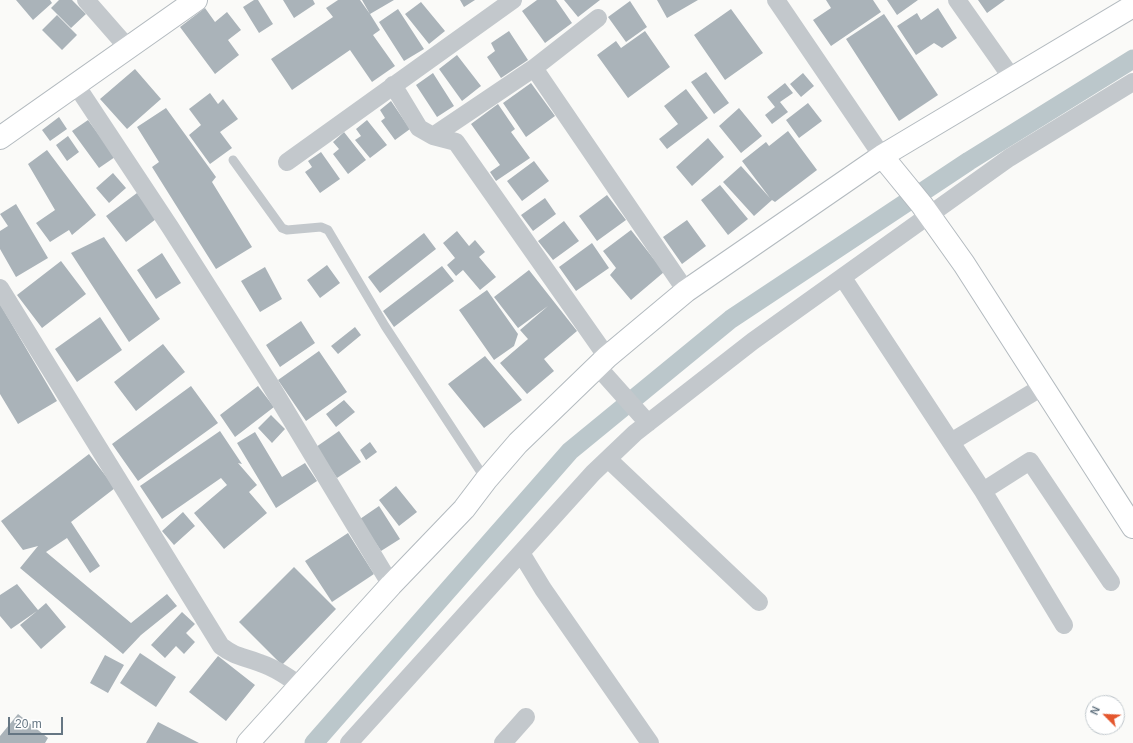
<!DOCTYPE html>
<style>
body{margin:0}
#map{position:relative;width:1133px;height:743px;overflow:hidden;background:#fafaf8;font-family:Arial,sans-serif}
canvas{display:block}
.north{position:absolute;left:1085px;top:695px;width:40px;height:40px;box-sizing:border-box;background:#fff;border:1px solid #c1c8cd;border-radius:50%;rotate:294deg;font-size:11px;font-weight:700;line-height:16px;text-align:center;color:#657683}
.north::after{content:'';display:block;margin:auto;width:14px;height:18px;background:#e4572e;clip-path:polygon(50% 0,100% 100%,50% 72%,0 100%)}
.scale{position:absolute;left:8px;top:717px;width:55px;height:18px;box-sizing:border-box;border:2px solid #657683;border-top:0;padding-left:5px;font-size:12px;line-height:14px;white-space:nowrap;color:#657683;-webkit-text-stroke:3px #fff;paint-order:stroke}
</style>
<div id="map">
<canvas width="1133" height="743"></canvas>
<div class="north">N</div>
<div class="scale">20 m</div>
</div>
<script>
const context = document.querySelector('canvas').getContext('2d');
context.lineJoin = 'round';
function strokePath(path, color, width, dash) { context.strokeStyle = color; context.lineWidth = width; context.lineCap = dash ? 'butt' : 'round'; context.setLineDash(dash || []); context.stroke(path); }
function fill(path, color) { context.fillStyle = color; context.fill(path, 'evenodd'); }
strokePath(new Path2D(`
 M314,743L570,451L731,319L969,161L1133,59`), '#bbc7cb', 19);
fill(new Path2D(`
 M16,0H50L52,3L33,20Z
 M59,0H72L86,14L71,28L51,8Z
 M254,0H258L273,24L259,33L243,7Z
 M283,0H313L315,4L294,18Z
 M338,0H360L370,14L362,0H394L370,14L380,30L373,35L395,66L372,82L350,50L292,90L271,59L333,17L326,8Z
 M460,0H475L464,7Z
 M537,0H556L572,23L545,43L522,11Z
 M564,0H600L578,17Z
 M657,0H698L667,18Z
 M826,0H873L881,12L831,46L813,20L831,8Z
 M887,0H918L897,15Z
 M978,0H1005L987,13Z
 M630,1L647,27L626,42L608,17Z
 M421,2L445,31L429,44L405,14Z
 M205,8L215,22L227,12L241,30L228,40L239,55L215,74L180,27Z
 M938,8L957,38L942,48L934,43L916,55L897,26L917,13L921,20Z
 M398,9L424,49L404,61L379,22Z
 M731,9L763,53L725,80L694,35Z
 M884,14L938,95L899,121L846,39Z
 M57,15L77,35L62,50L42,30Z
 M509,31L528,60L501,78L487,57L495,51L491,43Z
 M645,31L670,67L628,98L597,55L616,41L621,48Z
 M457,55L481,86L462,101L439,69Z
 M135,69L161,99L127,129L100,99Z
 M706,72L729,103L714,114L691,82Z
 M433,73L454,106L437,117L416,85Z
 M803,73L814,86L801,97L790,84Z
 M531,83L555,116L526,137L503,103Z
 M785,83L793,93L780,102L788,112L772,124L765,115L775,107L767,97Z
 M686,89L708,118L667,149L659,139L678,124L664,106Z
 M210,93L218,104L223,99L238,119L220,132L232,148L210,164L189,135L201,125L189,109Z
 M391,101L410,129L395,140L381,121L385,118L380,110Z
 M808,103L822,121L799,138L786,120Z
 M498,104L515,129L511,132L530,158L496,181L490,172L500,165L471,124Z
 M166,108L216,177L212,182L252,247L216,269L152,167L159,162L137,127Z
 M739,108L762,136L741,153L719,126Z
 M59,117L67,129L50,141L42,130Z
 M88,120L115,157L99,168L72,131Z
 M367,120L387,145L370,158L355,140L361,136L356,129Z
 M788,131L817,170L775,202L772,200L754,216L723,182L741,166L770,198L742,161L766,142L769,146Z
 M344,132L366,160L348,174L333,154L339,149L333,142Z
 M68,136L79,152L67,161L56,145Z
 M708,138L724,157L692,186L676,167Z
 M47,150L96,215L72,235L69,230L50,242L36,223L55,210L28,164Z
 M321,152L340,179L320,193L305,172L312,167L308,161Z
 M534,161L549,181L522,201L507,181Z
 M113,173L126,188L109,203L96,188Z
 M720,185L748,219L728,235L701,200Z
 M137,193L156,219L126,242L106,216Z
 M607,195L626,220L597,241L579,216Z
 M545,198L556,214L533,231L521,215Z
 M16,204L48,258L16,277L0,249V231L8,226L0,214Z
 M687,220L706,246L682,264L663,237Z
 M564,221L579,241L553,260L538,241Z
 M631,230L664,272L631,300L610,275L616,268L603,251Z
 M457,231L469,246L475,240L485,252L479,257L496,277L480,290L463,270L456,276L447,265L455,258L443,243Z
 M424,233L436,249L380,293L368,277Z
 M104,237L160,319L129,342L71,253Z
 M592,243L609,268L576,291L559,267Z
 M162,253L181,283L156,299L137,270Z
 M61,261L86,294L42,328L17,295Z
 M327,265L340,283L320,298L307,280Z
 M442,266L454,281L394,327L383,311Z
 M265,267L282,299L260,312L241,281Z
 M529,270L577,331L544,359L554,371L527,394L500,363L528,339L520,330L548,306L518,328L494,297Z
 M487,290L518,334L514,346L494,360L459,310Z
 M0,304L57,401L18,424L0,394Z
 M100,317L122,350L77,382L55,349Z
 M301,321L315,343L280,367L266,345Z
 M355,327L361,335L338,354L331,346Z
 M163,344L185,372L136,411L114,382Z
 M319,351L347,392L306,421L278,380Z
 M485,356L522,400L484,428L448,384Z
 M191,386L218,423L138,481L112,444Z
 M258,386L274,407L235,437L220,415Z
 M344,400L355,412L336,427L326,414Z
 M271,415L285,429L272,443L258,428Z
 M220,431L242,464L238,463L257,485L249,492L267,513L224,549L194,513L227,485L221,478L162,519L140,486Z
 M339,431L361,462L337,478L316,447Z
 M255,432L282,477L305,463L317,481L276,508L237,443Z
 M370,442L377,452L366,460L360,450Z
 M89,454L115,488L71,522L100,566L90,573L67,538L46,552L131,623L167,594L177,606L141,635L123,654L20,568L38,546L23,550L1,521Z
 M396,486L417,512L399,526L379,500Z
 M379,506L400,539L381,551L360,519Z
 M183,512L195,526L174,545L162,531Z
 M348,533L374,574L332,602L305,561Z
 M294,567L336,609L282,665L239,622Z
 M17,584L38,610L46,603L66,627L41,649L20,625L37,611L11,629L0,616V595Z
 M182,612L195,624L186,633L195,642L184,654L176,646L165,658L151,645Z
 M140,653L176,677L156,707L120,683Z
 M105,655L124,665L108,693L90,683Z
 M218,656L255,685L226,721L189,692Z
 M18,714L48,738L45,743H0V736Z
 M158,722L199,743H146Z`), '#aab3b9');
const secondary = new Path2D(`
 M0,138L196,0
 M882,156L922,205L964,264L1133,527
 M248,743L391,585L464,509L486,480L518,443L607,357L686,291L882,156L1133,6`);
strokePath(secondary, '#b3babf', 24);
strokePath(new Path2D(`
 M233,160L282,228L287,230L321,227L328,230L385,326L486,480`), '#c3c8cc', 9);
strokePath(new Path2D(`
 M86,0L128,48
 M776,0L882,156
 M957,0L1012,78
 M534,68L686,291
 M76,85L170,227L268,381L391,585
 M393,85L419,128L433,136L456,142L607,357
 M433,136L534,68L598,18
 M287,162L513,0
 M843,278L983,491L1064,625
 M0,288L221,646C237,658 243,656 260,663C275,668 288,677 301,686
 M597,366L648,423
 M951,442L1042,387
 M608,459L759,602
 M983,491L1030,461L1111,582
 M521,553L543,589L650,743
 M349,743L593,473L635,433L753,341L1009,158L1133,82
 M503,743L526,717`), '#c3c8cc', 18);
strokePath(secondary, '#fff', 22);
</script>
